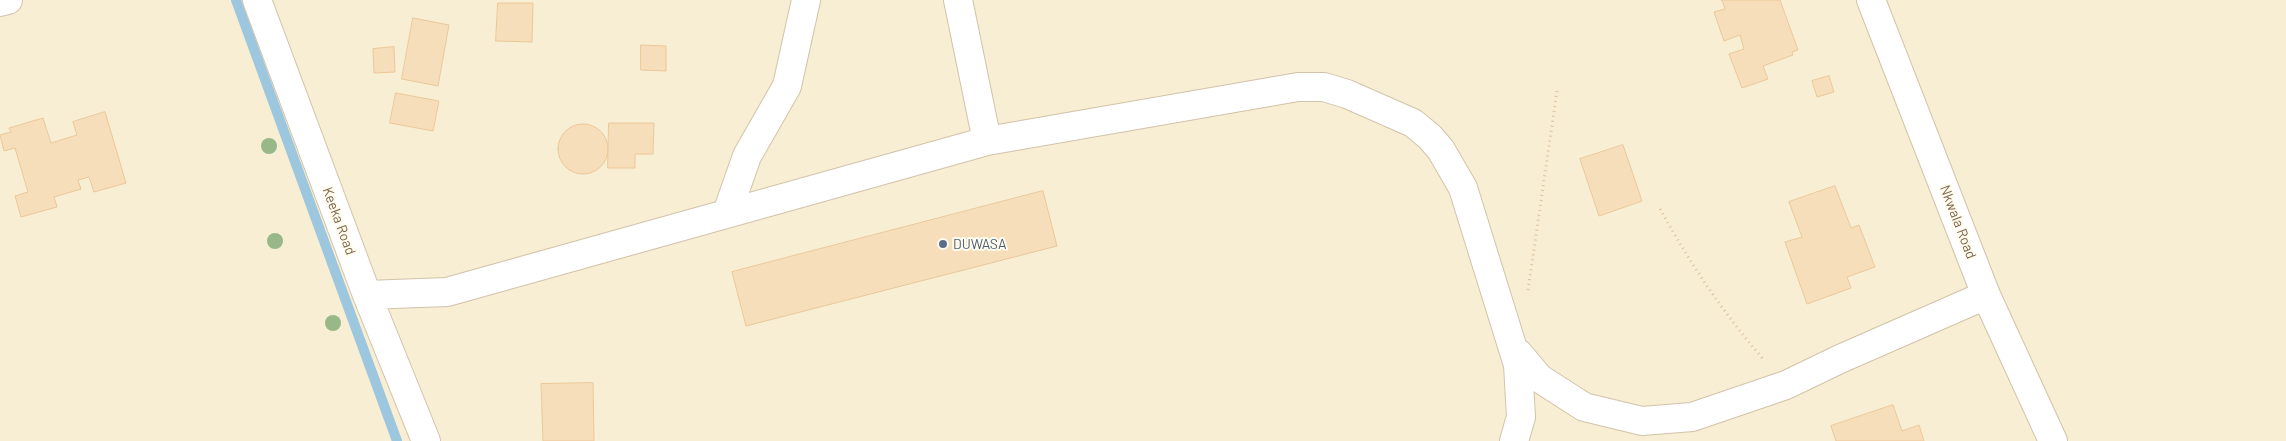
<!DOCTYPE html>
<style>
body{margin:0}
canvas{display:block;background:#fffae6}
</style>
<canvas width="2286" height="441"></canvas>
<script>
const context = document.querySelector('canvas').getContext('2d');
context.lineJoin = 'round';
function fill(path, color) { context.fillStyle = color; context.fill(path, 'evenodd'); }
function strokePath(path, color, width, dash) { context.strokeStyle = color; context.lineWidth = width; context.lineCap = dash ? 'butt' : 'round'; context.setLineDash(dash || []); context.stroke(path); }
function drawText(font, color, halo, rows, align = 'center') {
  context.font = font + ' Barlow,sans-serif'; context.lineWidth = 4; context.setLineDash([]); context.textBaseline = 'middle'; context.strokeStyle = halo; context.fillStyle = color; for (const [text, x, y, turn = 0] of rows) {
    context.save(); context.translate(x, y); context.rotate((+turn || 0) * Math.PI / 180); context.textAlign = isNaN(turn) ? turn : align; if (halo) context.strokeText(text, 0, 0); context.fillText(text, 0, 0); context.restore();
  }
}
fill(new Path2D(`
 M0,0H2286V441H0Z`), '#f7eed3');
strokePath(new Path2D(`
 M236,0L397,441`), '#9dc7de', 10);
const building = new Path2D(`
 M1722,0H1780L1798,50L1792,52L1793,55L1763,66L1768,79L1742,88L1729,54L1744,49L1740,35L1724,41L1714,12L1725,9Z
 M498,3H533L532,42L496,41Z
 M413,18L449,25L438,86L402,79Z
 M641,45L666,46V71L641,70Z
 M394,47L395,72L374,73L373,49Z
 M1829,76L1834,92L1817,97L1812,81Z
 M396,93L439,101L433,131L390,123Z
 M105,112L126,183L94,192L89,177L78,180L81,189L54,197L57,207L21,217L15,196L28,192L15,148L4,151L0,135L11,132L9,128L43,118L51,143L77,135L73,122Z
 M609,123H654L653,154H635V168H608Z
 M558 149a25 25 0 1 1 50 0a25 25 0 1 1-50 0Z
 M1623,145L1642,201L1599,216L1580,159Z
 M1835,186L1851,228L1859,225L1875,267L1847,277L1851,288L1807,304L1785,242L1802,237L1789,202Z
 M1043,191L1057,246L746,326L732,272Z
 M593,383L594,441H543L541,384Z
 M1893,405L1902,431L1919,425L1924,441H1836L1831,426Z`);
fill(building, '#f7deba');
strokePath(building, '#ecc899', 1);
const minor = new Path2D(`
 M257,0L367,295L426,441
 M958,0L987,141
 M1871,0L1986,295L2053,441
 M0,2L8,0
 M727,213L747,156L787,86L806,0
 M367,295L447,292L987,141L1298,87H1324L1347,94L1413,123L1430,137L1441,150L1463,188L1518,365L1521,417L1514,441
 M1519,354L1539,378L1584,407L1642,421L1692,417L1786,385L1840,359L1986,295`);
strokePath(minor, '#d2c3aa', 30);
strokePath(new Path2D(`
 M1660,209C1692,266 1721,310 1764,360
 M1528,290L1557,91`), '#ddc29d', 3, [1, 4]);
strokePath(minor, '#fff', 28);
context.fillStyle = '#98b889';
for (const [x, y] of [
 [269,146],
 [275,241],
 [333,323]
]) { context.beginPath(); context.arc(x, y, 8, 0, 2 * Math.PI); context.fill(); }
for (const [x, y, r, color] of [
 [943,244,5,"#5c6f8a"]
]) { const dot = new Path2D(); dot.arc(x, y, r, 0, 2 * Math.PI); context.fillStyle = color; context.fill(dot); strokePath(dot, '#fffcef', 2); }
drawText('14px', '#7b6447', '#fffcef', [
 ["Keeka Road",339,221,70],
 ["Nkwala Road",1958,222,69]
]);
drawText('14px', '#4e5e75', '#fffcef', [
 ["DUWASA",953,244]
], 'left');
</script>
